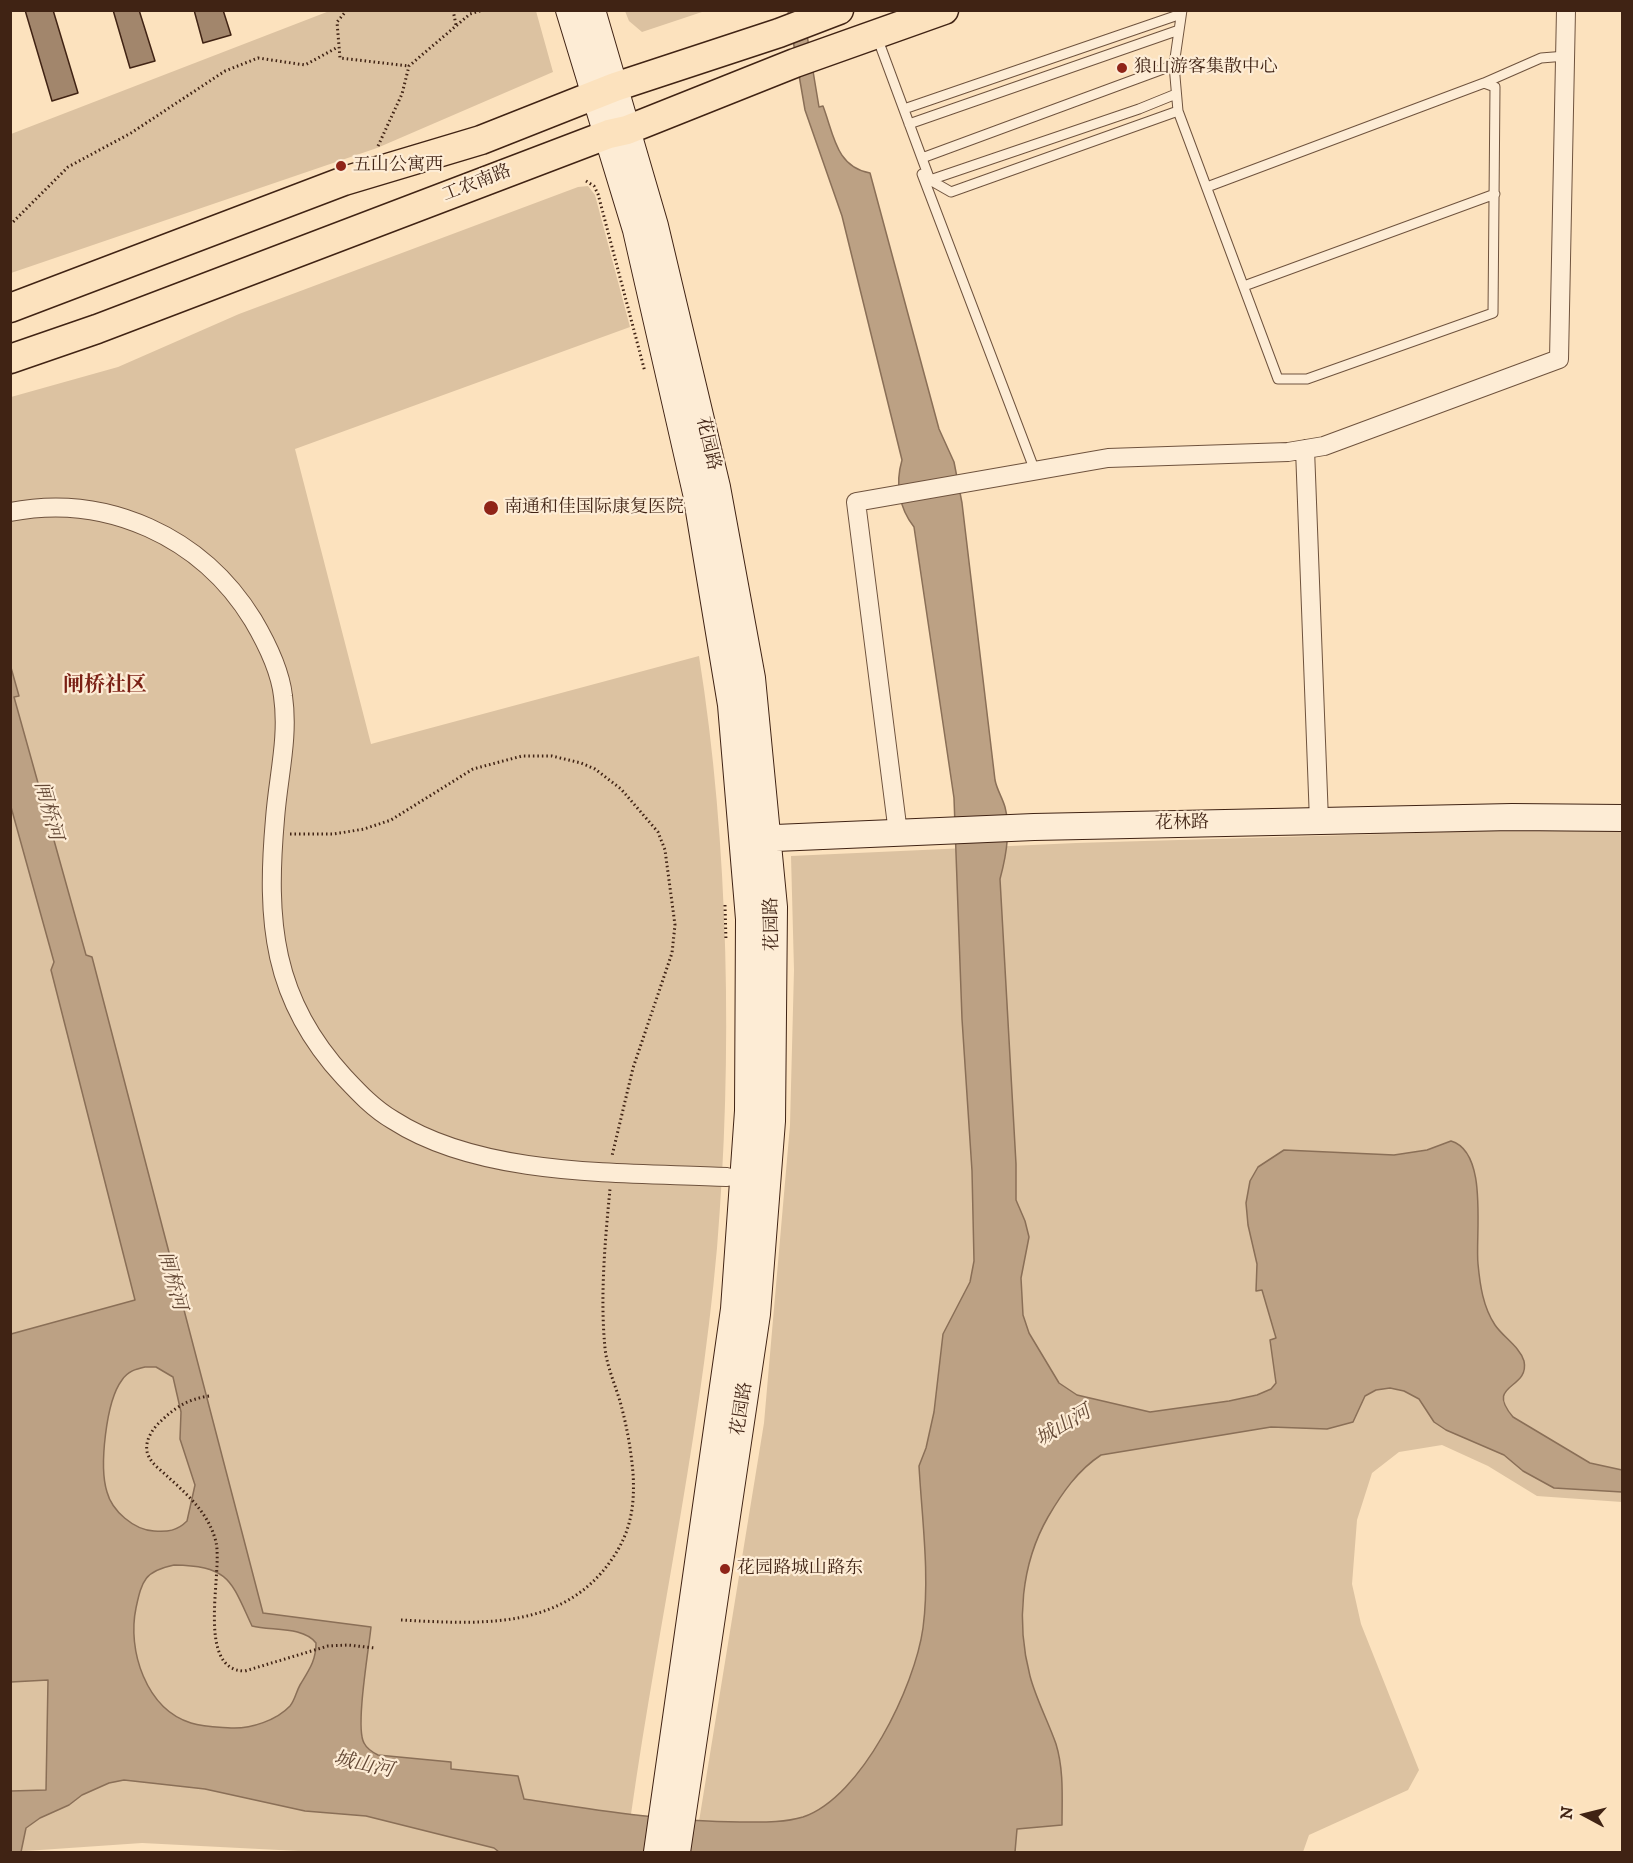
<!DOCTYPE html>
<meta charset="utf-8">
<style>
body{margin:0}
#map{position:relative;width:1633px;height:1863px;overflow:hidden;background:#fce2be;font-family:"IM FELL DW Pica",serif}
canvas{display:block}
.frame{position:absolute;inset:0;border:12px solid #402314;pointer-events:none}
.north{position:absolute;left:1555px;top:1785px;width:60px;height:60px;-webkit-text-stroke:4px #fdecd5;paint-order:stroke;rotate:277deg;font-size:16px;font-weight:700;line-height:24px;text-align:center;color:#402314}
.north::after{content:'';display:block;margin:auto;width:21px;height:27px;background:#402314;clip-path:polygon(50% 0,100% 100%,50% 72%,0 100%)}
</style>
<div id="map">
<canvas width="1633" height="1863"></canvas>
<div class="frame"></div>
<div class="north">N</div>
</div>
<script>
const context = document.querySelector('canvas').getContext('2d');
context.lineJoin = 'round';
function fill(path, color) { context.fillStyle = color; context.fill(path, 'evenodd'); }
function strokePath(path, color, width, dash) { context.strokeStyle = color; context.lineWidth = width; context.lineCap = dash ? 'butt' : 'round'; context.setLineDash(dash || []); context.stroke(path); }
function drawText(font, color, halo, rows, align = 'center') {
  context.font = font + ' "IM FELL DW Pica","Noto Serif SC",serif'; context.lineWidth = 4.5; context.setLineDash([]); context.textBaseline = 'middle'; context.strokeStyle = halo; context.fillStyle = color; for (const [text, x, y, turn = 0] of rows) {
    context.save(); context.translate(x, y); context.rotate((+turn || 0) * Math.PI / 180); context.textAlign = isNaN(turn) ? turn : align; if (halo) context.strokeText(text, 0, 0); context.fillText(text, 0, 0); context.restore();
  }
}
fill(new Path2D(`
 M332,10L536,11L553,72L377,148L11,273V134Z
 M625,11H705L642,32L629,21Z
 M588,186L595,195L630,327L295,449L371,744L699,656C729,843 733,1059 717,1248C699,1451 652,1651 626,1852H318L142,1843L11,1852V397L118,367L239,314L578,187Z
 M1622,827V1502L1537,1496L1488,1466L1442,1445L1399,1452L1372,1473L1357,1520L1352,1584L1361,1624L1419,1770L1408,1790L1309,1835L1303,1852H694L764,1423L790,1125L794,970L791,856L1076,843Z`), '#dcc2a1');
const water = new Path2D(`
 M788,11H803L819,107L823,106C834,135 836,167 870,173L939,429L954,462L962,503L995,780C997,790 1002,797 1005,807C1011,830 1006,857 1000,879L1016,1164V1200L1025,1221L1029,1237L1021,1278L1023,1315L1029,1333L1059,1383L1077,1395L1150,1412L1229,1401L1257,1395L1271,1389L1276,1383L1270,1340L1276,1338L1262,1290L1256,1291L1257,1264L1248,1225L1246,1203L1250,1181L1258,1167L1284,1150L1394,1155L1427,1150L1451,1141C1489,1152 1475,1235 1478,1264C1480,1285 1483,1307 1495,1325C1503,1337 1520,1347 1524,1361C1530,1390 1484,1383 1513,1417L1590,1463L1622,1470V1492L1554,1488L1523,1471L1504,1455L1446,1430L1434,1422L1419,1399L1404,1391L1390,1388L1376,1390L1365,1396L1353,1422L1327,1429L1271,1427L1101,1455C1078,1470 1062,1493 1048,1517C1021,1564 1016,1623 1030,1676C1036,1699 1048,1721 1056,1744C1064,1770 1062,1798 1062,1825L1017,1829L1015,1852H499L494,1848L366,1816L305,1811L205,1789L124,1780L109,1783L82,1795L69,1805L40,1818L26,1828L21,1852H11V1791L46,1790L48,1680L11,1682V1334L135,1300L51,970L54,962L11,807L10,664L19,696L14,697L86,955L92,957L263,1613L371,1627C369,1648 355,1728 364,1743C367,1749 372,1752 378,1755L451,1762V1769L518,1776L524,1799C596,1810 668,1822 740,1822C761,1822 783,1823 803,1817C862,1797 915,1686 923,1628C930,1576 922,1519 919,1466L926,1448L934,1412L943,1334L970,1282L974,1261L972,1171L962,1019L954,798L914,527C899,508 895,484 902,460L842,216L805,110ZM145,1367H156L173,1377L181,1412L180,1439L195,1485L187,1521C177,1531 168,1532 154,1531C134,1530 112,1511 107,1492C99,1467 106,1401 122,1380C128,1371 136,1369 145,1367ZM174,1565C230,1566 231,1581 252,1626C271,1631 303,1626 316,1643C316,1661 309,1670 300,1685C296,1692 295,1700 290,1706C277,1720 251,1729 231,1728C218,1727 204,1727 191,1723C146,1709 127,1650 136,1608C142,1580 145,1571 174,1565Z`);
fill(water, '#bca184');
strokePath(water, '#8a6f57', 1.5);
const building = new Path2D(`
 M25,10H53L78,93L52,101Z
 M113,10H139L155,61L130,68Z
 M194,10H223L231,35L203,43Z`);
fill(building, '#a2866c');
strokePath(building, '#402314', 1.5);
const lane = new Path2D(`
 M1182,10L1174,65L1178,111L1278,379H1307L1493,313L1495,87L1484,83L1207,187
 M877,37L930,180L951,192L1178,111
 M1484,83L1541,58L1566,56
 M904,109L1181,14
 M909,124L1179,30
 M922,158L1174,65
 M922,174L1035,471
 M930,180L1139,109L1176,94
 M1244,286L1495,194`);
const street = new Path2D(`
 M1305,449L1319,821
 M10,512C107,493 202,537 253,620C266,642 280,669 283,696C289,738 278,777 275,819C266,921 272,999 344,1077C359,1093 374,1109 393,1120C483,1178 623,1172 727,1177
 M898,833L856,502L1108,458L1288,452L1324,446L1559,359L1566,10`);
const secondary = new Path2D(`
 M569,10L636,230L696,493L731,705L749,919L748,1111L734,1309L657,1852
 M592,10L655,226L717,487L752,678L774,907L772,1121L757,1314L677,1852
 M752,839L1034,827L1512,817L1622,818`);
const primary = new Path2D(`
 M10,308L344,181L481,140L615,87L779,33L839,10
 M10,359L97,329L609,134L627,130L795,63L944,10`);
strokePath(lane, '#6f533e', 11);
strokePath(street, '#6f533e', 20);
strokePath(secondary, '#402314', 28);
strokePath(primary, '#402314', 31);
strokePath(new Path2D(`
 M347,10L337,22L340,58L409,66
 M453,10L456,25
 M378,146L402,94L409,66L470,14L483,10
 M586,181L594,186L598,194L645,372
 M10,225L68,167L131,133L225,71L258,58L305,65L338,47
 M290,834H334L364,829L391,820L473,769L522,756H552L581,763L595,769L621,789L658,832L665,850L675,925L672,953L633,1068L612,1156
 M725,905L726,941
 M209,1396C189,1399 175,1407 161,1421C152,1429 142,1444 149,1457C153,1465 162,1471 168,1477C189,1496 209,1514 216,1542C223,1573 195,1671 245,1671L328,1646L348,1645L375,1648
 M401,1620C479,1624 563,1631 612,1559C631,1532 635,1505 633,1473C631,1450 627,1427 621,1405C616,1386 607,1368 605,1348C600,1297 605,1241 610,1189`), '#402314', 3, [1.5, 3]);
strokePath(lane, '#fdecd5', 9);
strokePath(street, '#fdecd5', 18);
strokePath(secondary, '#fdecd5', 26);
strokePath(primary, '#fce2be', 28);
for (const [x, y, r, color] of [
 [1122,68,6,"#8f2418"],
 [341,166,6,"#8f2418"],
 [491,508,8,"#8f2418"],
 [725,1569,6,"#8f2418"]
]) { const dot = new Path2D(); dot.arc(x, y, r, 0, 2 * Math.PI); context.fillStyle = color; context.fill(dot); strokePath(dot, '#fdecd5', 2); }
drawText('18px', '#402314', '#fdecd5', [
 ["狼山游客集散中心",1134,68],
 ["五山公寓西",353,166],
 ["南通和佳国际康复医院",504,508],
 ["花园路城山路东",737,1569]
], 'left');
drawText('18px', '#402314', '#fdecd5', [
 ["工农南路",477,184,-21],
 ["花园路",707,444,77],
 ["花林路",1182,824,-1],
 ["花园路",773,924,-91],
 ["花园路",743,1409,-81]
]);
drawText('italic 20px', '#654936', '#fdecd5', [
 ["闸桥河",47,811,75],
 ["闸桥河",171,1281,75],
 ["城山河",1064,1427,-31],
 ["城山河",363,1766,12]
]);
drawText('bold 21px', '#7a1f14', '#fdecd5', [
 ["闸桥社区",105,687]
]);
</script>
